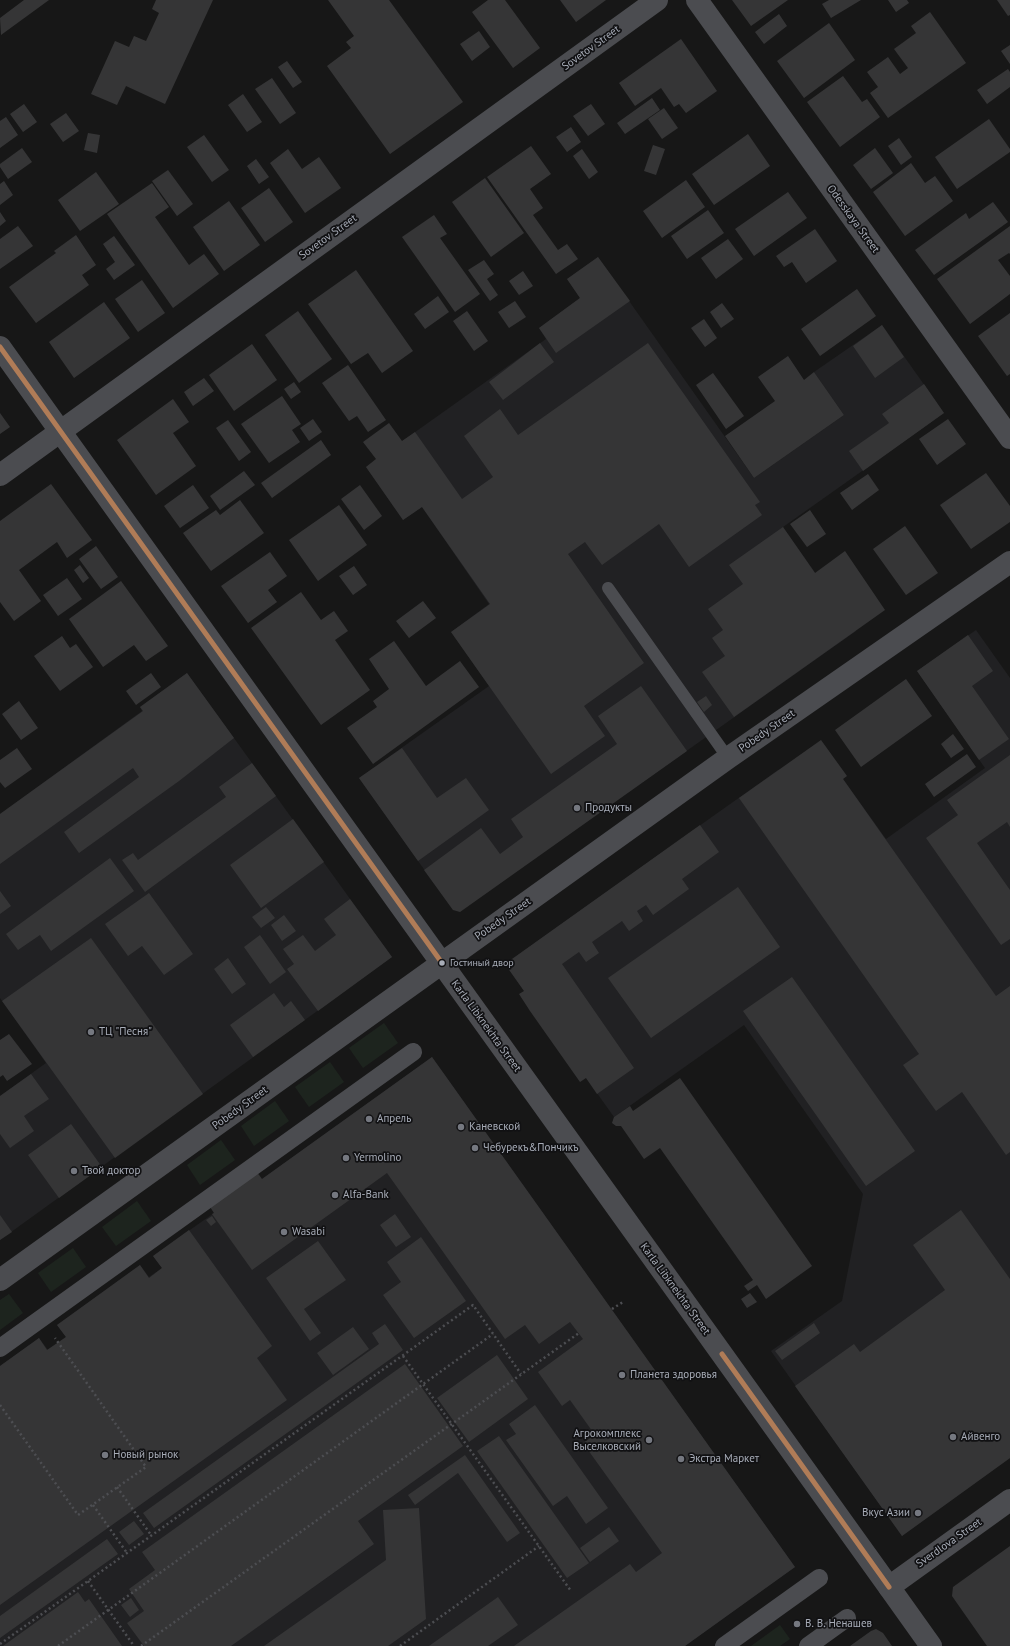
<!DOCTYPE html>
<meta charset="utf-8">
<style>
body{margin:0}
canvas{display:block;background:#171717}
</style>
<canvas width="1010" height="1646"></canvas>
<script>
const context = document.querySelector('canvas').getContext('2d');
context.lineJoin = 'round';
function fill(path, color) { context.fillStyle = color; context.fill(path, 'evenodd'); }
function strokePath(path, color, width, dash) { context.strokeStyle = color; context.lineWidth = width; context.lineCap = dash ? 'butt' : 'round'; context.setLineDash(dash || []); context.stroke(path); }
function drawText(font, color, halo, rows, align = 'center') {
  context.font = font + ' "PT Sans",sans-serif'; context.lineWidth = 3.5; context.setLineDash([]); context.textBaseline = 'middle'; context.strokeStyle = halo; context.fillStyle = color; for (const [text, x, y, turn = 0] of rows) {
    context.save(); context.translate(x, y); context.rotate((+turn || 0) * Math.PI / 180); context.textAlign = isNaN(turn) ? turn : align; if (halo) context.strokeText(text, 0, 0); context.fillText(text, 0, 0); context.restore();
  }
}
fill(new Path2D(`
 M598,257L754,478L844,415L814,372L882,325L944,413L783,527L856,631L644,781L453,910L359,778L489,686L451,632L489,604L422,507L403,520L366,467L546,339L539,328L580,298L567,279Z
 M976,630L1010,678V1458L902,1536L771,1351L842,1301L863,1194L744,1025L614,1117L505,964L778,770L804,806L843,779L886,839L985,768L917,671Z
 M187,673L392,957L0,1240V1096L46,1063L0,998V814L142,711L140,707Z
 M432,1057L795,1567L685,1646H0V1366L39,1338L48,1350L66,1337L57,1325L140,1265L149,1277L162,1268L153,1256L214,1213L207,1202L262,1179Z`), '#212123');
fill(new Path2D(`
 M384,1023L398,1043L363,1068L349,1048Z
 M330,1062L344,1082L309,1107L295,1087Z
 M275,1101L289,1121L254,1146L241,1126Z
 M221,1140L235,1160L200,1185L187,1165Z
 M137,1201L151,1221L116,1246L102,1227Z
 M73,1248L86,1267L51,1292L38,1273Z
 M9,1294L23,1313L0,1330V1300Z
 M780,1625L790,1639L780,1646H751Z`), '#1d241e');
fill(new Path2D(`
 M24,0H49L1,35L0,18Z
 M156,0H213L165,104L126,86L117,105L91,94L115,41L129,47L134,36L146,41L159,13L152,9Z
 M328,0H389L463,102L390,154L327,66L351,48L346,42L354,36Z
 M488,0H505L540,48L513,68L472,12Z
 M560,0H606L576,22Z
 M732,0H788L751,26Z
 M829,0H861L831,18L822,4Z
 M888,0H907L909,3L896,12Z
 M997,0H1010V15L1008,16Z
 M930,12L966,63L888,118L870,93L878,87L867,72L888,57L900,74L908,68L894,49L916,33L911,26Z
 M779,14L787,26L764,44L755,32Z
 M829,23L855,60L804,98L777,61Z
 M479,31L490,47L472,61L460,44Z
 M681,39L717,91L686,113L679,104L674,107L661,88L635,106L619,83Z
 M1010,45V64L1001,51Z
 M287,61L302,82L293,88L278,67Z
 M1008,69L1010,72V87L987,104L977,90Z
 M843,76L862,102L867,99L880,117L840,147L807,102Z
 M272,78L296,113L280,124L255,89Z
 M243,94L262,122L247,132L228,105Z
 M652,98L660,110L625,134L617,123Z
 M24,104L37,122L23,132L10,114Z
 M591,104L605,124L588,136L573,116Z
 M664,108L678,128L662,139L648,119Z
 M66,113L79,131L63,142L50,124Z
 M6,117L18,135L0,148V121Z
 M989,119L1010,149V152L957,189L935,157Z
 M571,127L581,142L567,152L556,137Z
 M88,133L100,135L97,153L84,150Z
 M748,134L770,166L714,205L692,174Z
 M204,135L229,170L212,182L187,147Z
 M899,138L912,157L901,165L888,146Z
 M653,145L665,149L656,175L644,171Z
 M531,146L551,174L530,189L543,208L533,215L558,250L567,244L578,259L556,274L487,177Z
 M22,148L32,162L8,179L0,167V164Z
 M875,148L893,173L871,189L853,165Z
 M288,149L302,169L319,157L341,188L305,213L270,163Z
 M582,149L598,172L589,179L573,156Z
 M256,159L269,177L259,184L247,166Z
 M911,163L925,183L935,176L953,201L905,236L873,192Z
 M168,170L193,204L177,216L152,181Z
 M96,172L119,204L80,231L58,200Z
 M485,178L524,233L491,257L452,202Z
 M686,180L705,207L662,238L643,211Z
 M4,181L13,195L0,205V184Z
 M152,183L169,207L155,217L189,265L204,254L219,274L173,308L107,214Z
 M269,188L293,222L265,242L241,208Z
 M788,192L807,218L754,256L735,229Z
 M229,201L260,245L224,271L193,227Z
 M993,202L1008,222L934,275L915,250L966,213L969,219Z
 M708,210L724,233L687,259L671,236Z
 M0,212L6,221L0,226Z
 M434,215L447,234L440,238L480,294L455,312L402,237Z
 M18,226L33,246L0,269V239Z
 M1010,226V254L1009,253L998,260L1010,276V294L970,324L937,279Z
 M815,229L837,261L806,283L792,262L784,267L776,256Z
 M76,235L96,265L82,275L89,285L36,323L9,287L56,253L54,251Z
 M114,236L135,265L114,280L106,269L115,262L103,244Z
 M728,239L743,259L716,279L701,258Z
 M598,257L630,301L556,353L539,328L580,298L567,279Z
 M484,260L494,274L487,279L498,295L490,301L468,270Z
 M356,270L413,351L382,373L368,353L351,364L308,304Z
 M523,271L533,286L519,295L509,281Z
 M142,280L165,313L138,332L115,299Z
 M857,289L876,316L820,356L801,329Z
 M438,296L449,312L425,329L414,314Z
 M515,301L526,317L509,328L498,312Z
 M104,302L130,338L74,378L49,342Z
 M722,303L734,319L721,328L710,312Z
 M298,311L332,359L299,383L265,335Z
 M467,311L488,341L474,351L453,321Z
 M1010,313V374L1007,376L978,336Z
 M704,319L717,338L705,347L691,328Z
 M882,325L904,357L875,378L853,346Z
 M540,343L554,362L503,400L489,382Z
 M648,343L760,502L755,505L762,515L689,567L659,524L602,565L585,542L568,554L644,663L584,706L605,736L551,774L451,632L490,604L422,507L403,520L366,467L376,459L363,442L389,423L402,441L415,432L462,499L493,477L464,436L500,409L518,435Z
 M252,344L277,380L234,411L209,375Z
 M788,356L804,380L814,372L844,415L754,478L725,436L775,401L758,377Z
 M348,365L386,420L368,432L357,416L349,421L322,383Z
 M713,373L744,416L726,429L696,385Z
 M204,378L214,391L193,406L184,392Z
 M294,382L301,392L291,399L284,389Z
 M924,384L944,413L863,471L849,451L889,423L882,414Z
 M282,396L301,424L292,430L300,442L269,463L241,424Z
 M173,399L189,422L173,433L196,466L156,495L117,440Z
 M0,413L10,427L0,434Z
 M313,419L322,432L309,441L300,428Z
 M948,419L966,444L937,465L919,439Z
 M228,420L251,452L239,461L216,428Z
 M321,440L331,455L272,498L261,483Z
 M244,471L255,485L220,510L210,496Z
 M986,473L1010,506V522L971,549L940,505Z
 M868,474L879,490L852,510L840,493Z
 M51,484L92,540L67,558L57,542L19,570L41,601L14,621L0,602V521Z
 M193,485L209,508L180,528L164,506Z
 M360,485L382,516L364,530L341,499Z
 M240,500L264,533L211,571L183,533L216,510L220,515Z
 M339,505L367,545L318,581L289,540Z
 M810,510L826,534L807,547L790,524Z
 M905,526L938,573L906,595L873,549Z
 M783,527L815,573L845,551L885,610L734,717L702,672L725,656L712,638L723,630L708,609L743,584L729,565Z
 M96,546L118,577L101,589L79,559Z
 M270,552L287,576L268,590L277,602L248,623L221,586Z
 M80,565L89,578L83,583L74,570Z
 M354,566L367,585L353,595L339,576Z
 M67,578L82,599L58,616L43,595Z
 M121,581L168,646L146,661L134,645L103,667L69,619Z
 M301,592L321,620L334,611L348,631L335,640L370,690L321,725L251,628Z
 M423,601L436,618L409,638L396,621Z
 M968,635L993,671L972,686L1009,739L979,760L917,671Z
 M62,636L70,648L76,644L93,667L60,691L34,656Z
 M394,641L426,686L460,661L479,687L373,764L347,728L377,707L373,701L389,689L369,659Z
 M151,673L161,687L136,705L126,691Z
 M187,673L234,738L179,781L79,853L64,832L139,777L133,768L0,864V814L143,711L140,707Z
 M906,679L932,716L861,767L835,730Z
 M641,686L687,751L460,912L453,910L424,870L481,828L500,854L523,837L511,819L617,744L598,716Z
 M706,696L712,705L704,712L697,702Z
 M19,701L38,728L21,740L2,714Z
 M953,734L964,749L951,758L941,744Z
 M821,740L847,776L843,779L996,996L1010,986V1152L1006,1155L962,1092L936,1111L903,1065L919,1054L739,798Z
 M17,748L32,769L5,788L0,782V760Z
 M402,748L437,798L466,778L489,810L418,861L359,778Z
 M967,754L976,767L934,797L925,784Z
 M1010,755V827L1007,822L977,843L1010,890V939L1001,945L926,838L958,815L947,800Z
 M252,763L276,796L145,892L122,860L133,853L138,860L226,797L219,787Z
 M293,819L324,862L261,908L230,865Z
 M700,825L719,852L682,879L689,889L653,915L646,905L637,911L643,921L629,931L622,921L592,942L599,953L586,962L579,952L562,964L634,1068L597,1094L586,1078L580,1082L530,1011L519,994L524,991L505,964Z
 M110,858L134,891L51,951L40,935L18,950L6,934Z
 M738,887L780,947L651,1038L608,978Z
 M0,891L11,906L0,914Z
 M149,893L193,954L164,975L142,946L128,956L105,924Z
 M350,899L392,957L318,1011L287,969L294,964L283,949L303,935L315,951L336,935L324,919Z
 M266,907L275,918L261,928L252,917Z
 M284,915L296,931L282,941L271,925Z
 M260,935L286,972L270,984L244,947Z
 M91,938L203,1094L115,1158L2,1001Z
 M228,958L246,984L232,994L214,969Z
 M792,977L915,1151L866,1186L743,1011Z
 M274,993L284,1007L291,1001L305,1020L253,1057L230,1025Z
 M9,1034L32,1064L7,1081L3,1075L0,1077V1040Z
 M432,1057L795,1567L685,1646H514L630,1564L636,1572L662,1553L583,1443L595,1435L570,1400L562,1406L538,1372L583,1339L570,1322L539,1344L525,1325L505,1339L387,1173L252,1270L212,1214L214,1213L207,1202L254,1168L262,1179Z
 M31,1074L49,1099L24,1116L34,1131L10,1148L0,1134V1096Z
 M680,1078L812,1266L766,1299L757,1285L748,1291L744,1286L753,1280L660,1148L644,1159L621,1126H616L612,1123L614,1117L630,1106L633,1111Z
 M71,1124L102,1167L59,1198L28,1155Z
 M961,1210L1010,1279V1458L902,1536L795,1386L854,1344L860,1352L945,1290L913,1245Z
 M395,1214L411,1237L396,1247L380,1225Z
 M0,1215L12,1232L0,1240Z
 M212,1216L216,1222L211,1226L206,1220Z
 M189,1230L272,1346L257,1358L287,1400L0,1605V1366L39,1338L47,1350L66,1337L57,1325L140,1265L149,1278L162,1268L153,1256Z
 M421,1237L466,1301L414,1338L383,1295L401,1282L387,1262Z
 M318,1241L346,1280L304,1309L321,1333L310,1341L266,1278Z
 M750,1293L757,1302L747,1308L741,1299Z
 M814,1323L820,1333L782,1360L775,1351Z
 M385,1324L403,1350L154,1528L143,1513L379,1344L372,1333Z
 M353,1327L369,1349L333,1375L317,1353Z
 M497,1355L528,1399L469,1442L437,1398Z
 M405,1364L463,1446L358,1521L374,1544L231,1646H144L127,1623L144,1611L129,1589L155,1570L142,1552Z
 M535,1405L608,1508L586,1524L567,1496L553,1506L506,1440L516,1434L509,1424Z
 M499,1436L589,1563L567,1578L477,1451Z
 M465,1455L520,1533L507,1542L458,1473L415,1505L408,1495Z
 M419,1508L426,1619L388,1646H264L386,1560L383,1510Z
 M134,1521L144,1534L129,1545L119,1532Z
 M609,1527L619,1541L590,1562L580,1548Z
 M107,1539L118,1554L0,1638V1616Z
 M1010,1546V1646H987L952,1596L953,1587Z
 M78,1592L85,1602L89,1599L122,1646H3Z
 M498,1597L518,1625L488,1646H429Z
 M131,1598L139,1610L130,1617L121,1605Z
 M876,1629L883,1633L892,1646H850L871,1631Z`), '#353536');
strokePath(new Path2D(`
 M612,1309L623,1302
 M403,1356L571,1591
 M0,1405L78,1515L146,1467L55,1338
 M117,1487L151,1535
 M93,1505L127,1553
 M88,1581L134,1646
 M0,1644L473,1305L521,1374
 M58,1646L493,1334
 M141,1646L579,1333
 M400,1646L539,1546`), '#4d4e52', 2.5, [2, 3]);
strokePath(new Path2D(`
 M608,588L728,758`), '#4b4c50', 12);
strokePath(new Path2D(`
 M0,1348L413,1052
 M724,1646L819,1578
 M808,1646L847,1618`), '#4b4c50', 18);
strokePath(new Path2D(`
 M60,431L889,1587
 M0,1280L728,758L1010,562`), '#4b4c50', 22);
strokePath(new Path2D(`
 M697,0L1010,438
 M0,347L60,431
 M0,475L657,0
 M931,1646L889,1587L1010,1500`), '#4b4c50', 22);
strokePath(new Path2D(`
 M0,347L442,963
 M722,1354L889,1587`), '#b07c57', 5);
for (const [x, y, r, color] of [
 [577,808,4,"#757880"],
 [442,963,3.5,"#a8adb8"],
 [91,1032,4,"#757880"],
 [369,1119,4,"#757880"],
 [461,1127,4,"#757880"],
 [475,1148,4,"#757880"],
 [346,1158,4,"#757880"],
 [74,1171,4,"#757880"],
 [335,1195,4,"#757880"],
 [284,1232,4,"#757880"],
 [622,1375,4,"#757880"],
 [953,1437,4,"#757880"],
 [649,1440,4,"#757880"],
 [105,1455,4,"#757880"],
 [681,1459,4,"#757880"],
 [918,1513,4,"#757880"],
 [797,1624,4,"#757880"]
]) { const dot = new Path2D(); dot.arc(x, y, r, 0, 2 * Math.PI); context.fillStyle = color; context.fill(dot); strokePath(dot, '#111113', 1.5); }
drawText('10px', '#a8adb8', '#111113', [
 ["Гостиный двор",450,963]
], 'left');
drawText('11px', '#a8adb8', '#111113', [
 ["Sovetov Street",591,48,-36],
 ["Odesskaya Street",853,219,54],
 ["Sovetov Street",328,237,-36],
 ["Pobedy Street",767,731,-35],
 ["Pobedy Street",503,919,-35],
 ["Karla Libknekhta Street",486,1026,54],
 ["Pobedy Street",240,1108,-36],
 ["Karla Libknekhta Street",675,1289,54],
 ["Sverdlova Street",949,1543,-35]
]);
drawText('11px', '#a8adb8', '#111113', [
 ["Продукты",585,808],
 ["ТЦ \"Песня\"",99,1032],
 ["Апрель",377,1119],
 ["Каневской",469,1127],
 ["Чебурекъ&Пончикъ",483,1148],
 ["Yermolino",354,1158],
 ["Твой доктор",82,1171],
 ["Alfa-Bank",343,1195],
 ["Wasabi",292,1232],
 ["Планета здоровья",630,1375],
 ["Агрокомплекс",641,1434,"right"],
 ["Выселковский",641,1447,"right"],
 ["Айвенго",961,1437],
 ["Новый рынок",113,1455],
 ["Экстра Маркет",689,1459],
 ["Вкус Азии",910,1513,"right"],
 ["В. В. Ненашев",805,1624]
], 'left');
</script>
